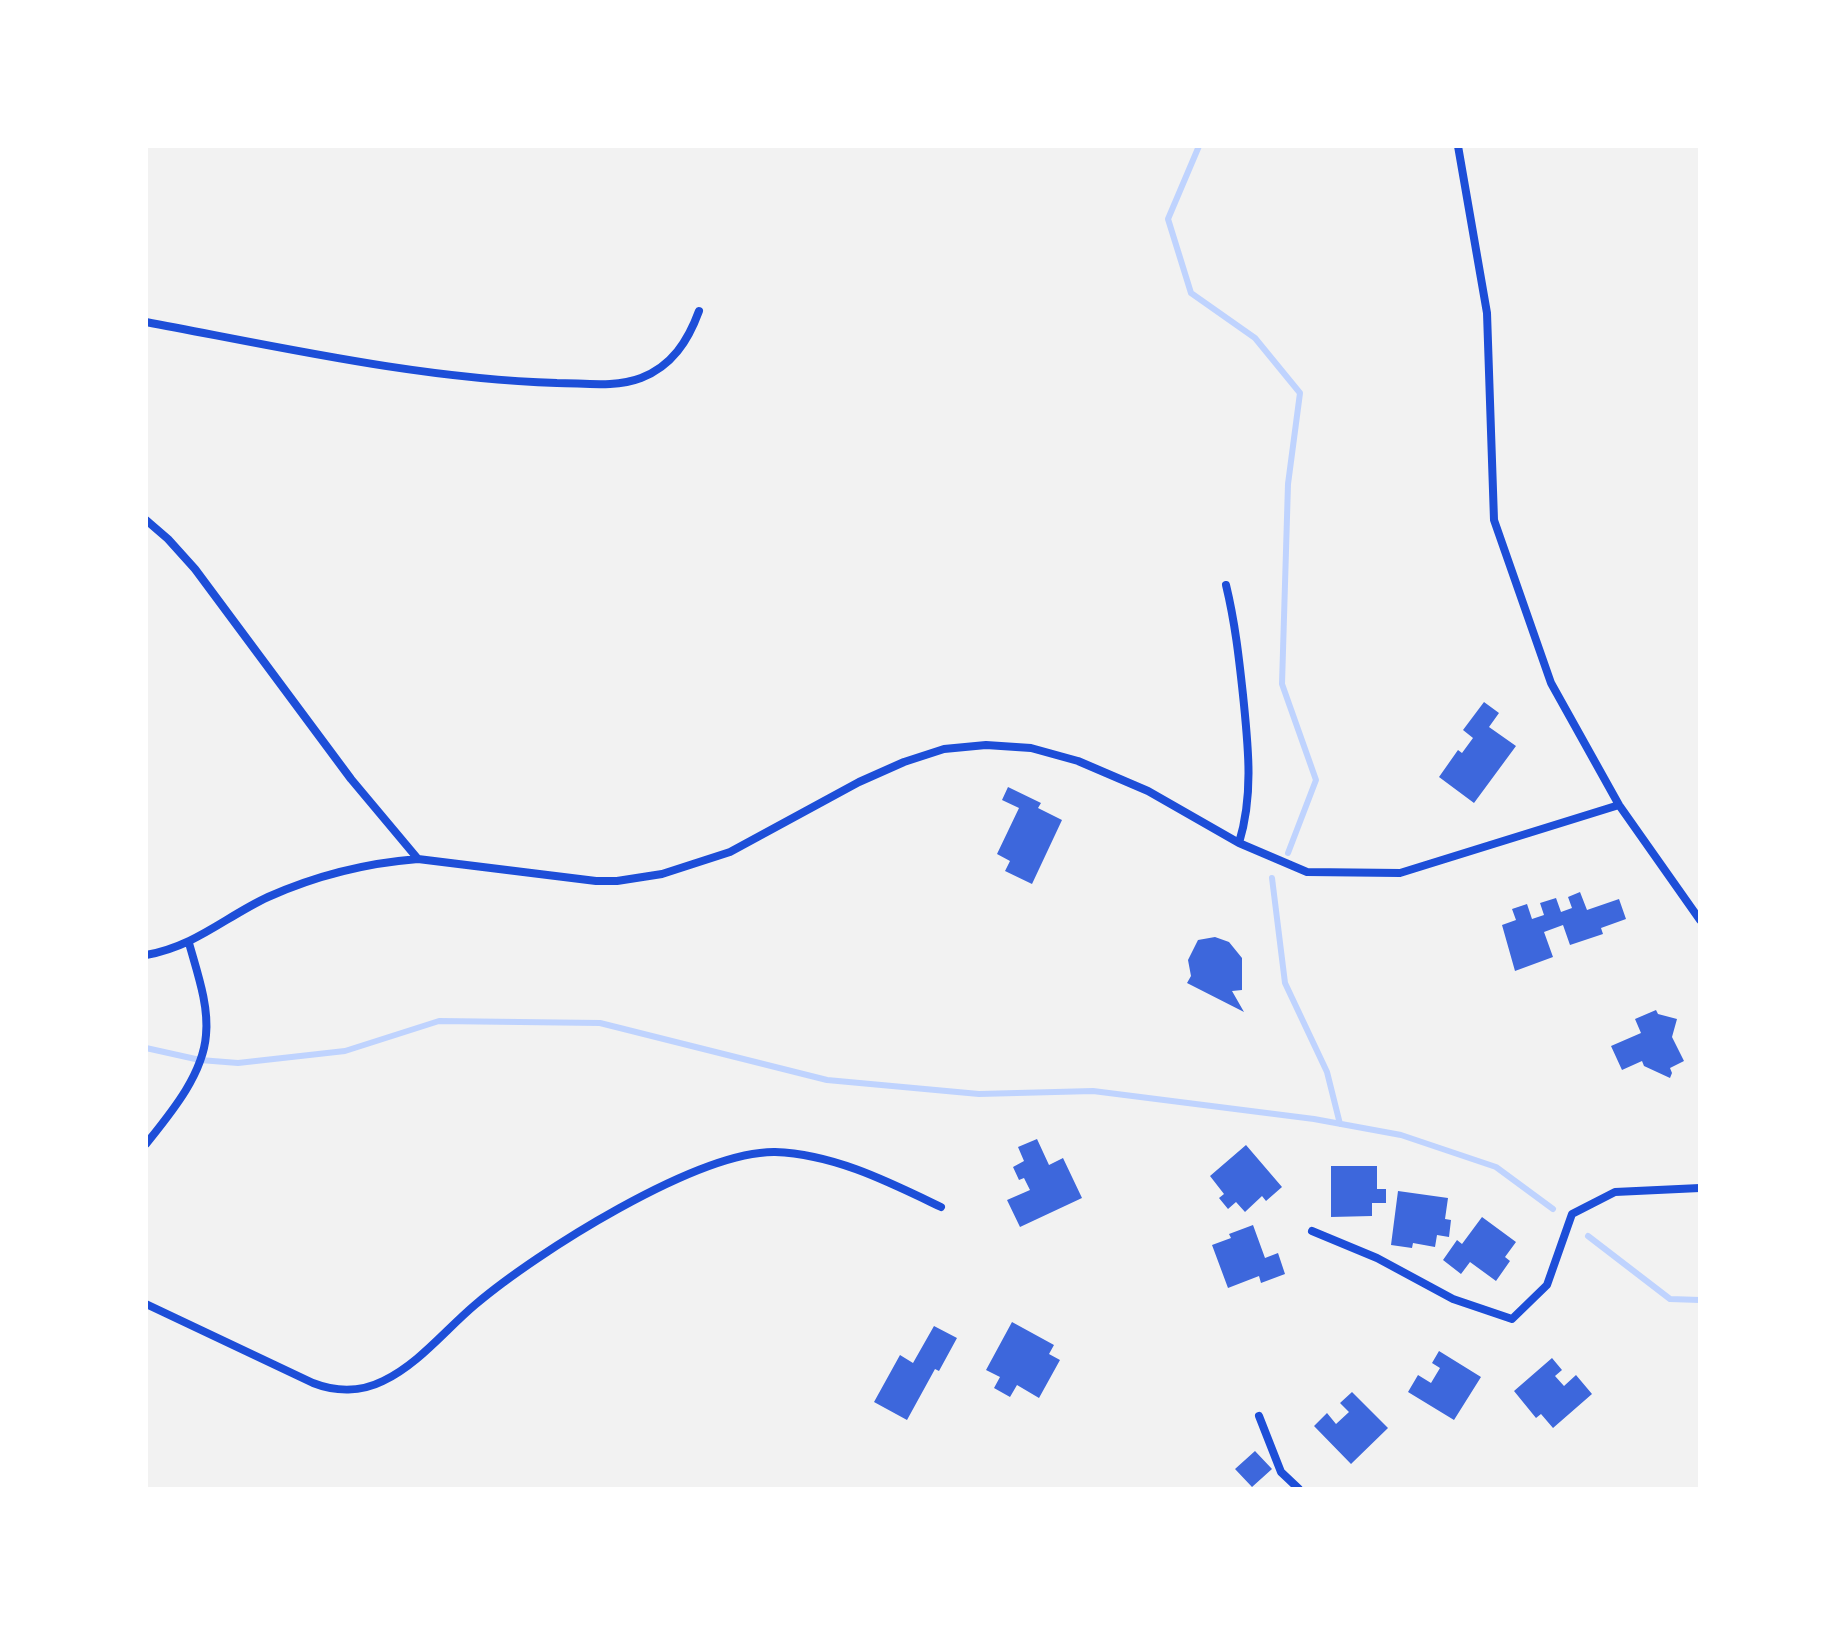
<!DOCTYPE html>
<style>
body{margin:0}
#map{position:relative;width:1846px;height:1635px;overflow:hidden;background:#f2f2f2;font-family:"PT Sans",sans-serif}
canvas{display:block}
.frame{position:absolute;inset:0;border:148px solid #fff;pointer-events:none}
</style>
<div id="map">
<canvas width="1846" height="1635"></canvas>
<div class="frame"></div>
</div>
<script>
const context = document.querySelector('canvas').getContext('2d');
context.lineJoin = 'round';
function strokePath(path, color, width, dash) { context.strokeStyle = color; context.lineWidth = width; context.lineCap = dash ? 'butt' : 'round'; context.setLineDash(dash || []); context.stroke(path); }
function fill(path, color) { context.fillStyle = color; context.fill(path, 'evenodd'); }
strokePath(new Path2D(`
 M1199,146L1168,219L1191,293L1255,338L1300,393L1288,484L1282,684L1316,780L1288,853
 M1272,878L1285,983L1327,1072L1340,1124
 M146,1048L200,1060L238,1063L345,1051L439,1021L600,1023L827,1080L979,1094L1093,1091L1314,1119L1401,1135L1496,1167L1553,1209
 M1588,1236L1670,1299L1700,1300`), '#bfd3fe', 6);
fill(new Path2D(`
 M1484,702L1499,713L1489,727L1516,746L1474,803L1439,777L1458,750L1462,753L1473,738L1463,730Z
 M1008,787L1041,803L1038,808L1062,820L1032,884L1005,871L1010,861L997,854L1019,808L1002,800Z
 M1580,892L1587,910L1619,899L1626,919L1601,928L1603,934L1570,945L1563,925L1544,932L1553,957L1515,971L1502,925L1516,920L1512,909L1527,904L1532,919L1544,915L1540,903L1556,898L1561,912L1572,908L1568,897Z
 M1215,937L1229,942L1242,958V990L1232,991L1244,1012L1187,983L1191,976L1188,960L1198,940Z
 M1656,1010L1658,1014L1677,1019L1672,1037L1684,1061L1670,1068L1672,1073L1670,1078L1644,1066L1642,1061L1622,1070L1611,1046L1641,1033L1635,1019Z
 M1037,1139L1049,1165L1063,1158L1082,1198L1020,1227L1007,1200L1030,1190L1024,1178L1019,1180L1013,1167L1024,1161L1018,1147Z
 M1246,1145L1282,1187L1266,1201L1262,1196L1245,1212L1236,1202L1228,1209L1219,1198L1224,1194L1210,1176Z
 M1331,1166H1377V1189H1386V1203H1372V1216L1331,1217Z
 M1398,1191L1448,1198L1445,1219L1451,1220L1449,1237L1437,1235L1435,1247L1413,1243L1412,1248L1391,1245Z
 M1482,1217L1516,1242L1505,1257L1510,1261L1496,1281L1470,1262L1461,1274L1443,1260L1457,1240L1462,1244Z
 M1253,1225L1265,1258L1278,1253L1285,1274L1261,1283L1259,1276L1228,1288L1212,1245L1231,1238L1229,1234Z
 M1012,1322L1054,1345L1049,1354L1060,1360L1039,1398L1017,1385L1010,1397L994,1388L1000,1377L986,1370Z
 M934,1326L957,1338L939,1371L935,1369L907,1420L874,1402L900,1355L913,1363Z
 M1439,1351L1481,1377L1454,1420L1408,1392L1418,1375L1431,1383L1440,1368L1432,1363Z
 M1552,1358L1562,1370L1555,1376L1564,1386L1576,1375L1592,1394L1553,1428L1541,1414L1536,1418L1514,1391Z
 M1352,1392L1388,1428L1351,1464L1314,1426L1327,1413L1336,1424L1349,1412L1340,1403Z
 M1255,1451L1272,1469L1252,1487L1235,1469Z`), '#3d67dc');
strokePath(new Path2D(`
 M1458,146L1487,313L1494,520L1551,683L1619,805L1700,920
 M146,322C280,347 421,379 557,383C584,383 615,388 641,378C672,366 688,341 699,311
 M146,520L168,539L195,569L351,779L418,859
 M1226,585C1235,622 1239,658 1243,695C1248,745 1254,794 1239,843
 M146,955C196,946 225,917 268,897C315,876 367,863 418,859L596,881H617L662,874L730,852L859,782L904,762L944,749L986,745L1031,748L1078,761L1148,791L1239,843L1307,872L1400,873L1619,805
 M146,1144C170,1114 203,1075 206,1035C209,1005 197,972 189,943
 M1312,1231L1377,1258L1453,1299L1512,1319L1547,1285L1572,1214L1615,1192L1700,1188
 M146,1304L313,1383C336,1392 361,1392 383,1381C419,1364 446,1329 476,1304C536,1253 697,1151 775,1152C834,1154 889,1182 941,1207
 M1259,1416L1281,1472L1299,1489`), '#1d4ed8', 8);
</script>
